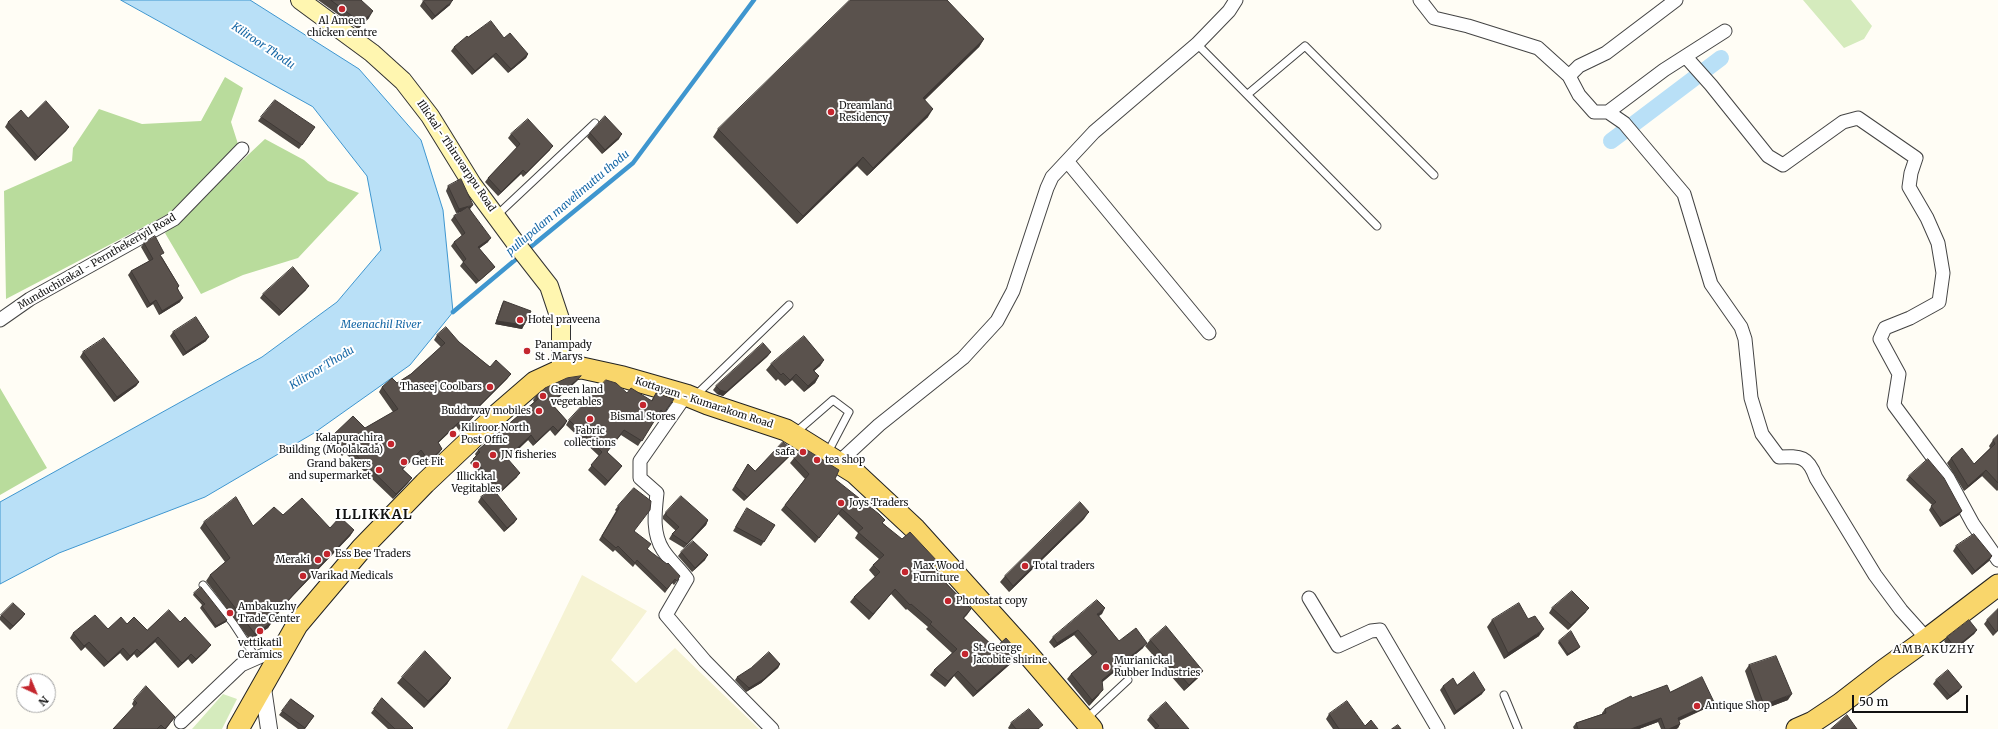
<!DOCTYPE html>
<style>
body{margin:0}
#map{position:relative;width:1998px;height:729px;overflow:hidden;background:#fffdf5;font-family:Merriweather,serif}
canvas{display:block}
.north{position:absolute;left:16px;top:673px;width:40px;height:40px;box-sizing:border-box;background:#fff;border:1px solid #a0a0a0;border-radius:50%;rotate:136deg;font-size:11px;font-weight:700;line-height:16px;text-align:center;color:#111}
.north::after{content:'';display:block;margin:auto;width:14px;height:18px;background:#c4262e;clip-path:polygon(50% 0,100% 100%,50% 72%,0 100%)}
.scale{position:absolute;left:1852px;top:695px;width:116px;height:18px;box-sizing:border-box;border:2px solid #111;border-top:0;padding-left:5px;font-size:12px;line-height:14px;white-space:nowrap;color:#111;-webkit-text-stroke:3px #fff;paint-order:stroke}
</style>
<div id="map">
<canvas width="1998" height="729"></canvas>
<div class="north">N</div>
<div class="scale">50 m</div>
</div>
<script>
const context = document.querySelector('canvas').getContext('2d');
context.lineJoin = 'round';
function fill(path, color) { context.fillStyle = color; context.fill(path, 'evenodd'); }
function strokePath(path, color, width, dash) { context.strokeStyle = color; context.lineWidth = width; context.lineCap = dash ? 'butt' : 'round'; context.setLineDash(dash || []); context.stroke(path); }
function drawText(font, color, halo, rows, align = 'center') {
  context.font = font + ' Merriweather,serif'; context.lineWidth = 4; context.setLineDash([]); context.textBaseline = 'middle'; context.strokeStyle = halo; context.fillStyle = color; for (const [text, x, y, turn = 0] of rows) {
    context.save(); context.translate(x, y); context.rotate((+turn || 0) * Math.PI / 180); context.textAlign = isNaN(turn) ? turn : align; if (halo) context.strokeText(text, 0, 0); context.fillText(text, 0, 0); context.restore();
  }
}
fill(new Path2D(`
 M582,575L647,611L611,660L636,683L675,648L759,729H507Z`), '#f6f3d4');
fill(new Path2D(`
 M1803,0H1851L1872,26L1864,39L1844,48Z
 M223,694L237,699L222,729H192Z`), '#d5ebbd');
fill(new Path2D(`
 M225,77L243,88L231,122L238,144L172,212L6,299L4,191L72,161L73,148L99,109L142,124L201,121Z
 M265,139L304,160L328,181L359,193L298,258L243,275L201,294L165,233Z
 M0,388L47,468L0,495Z`), '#b9dc9c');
const water = new Path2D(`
 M121,0H250L359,69L421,140L443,210L453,312L410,365L314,433L205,497L59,553L0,584V502L262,357L337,302L381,250L367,176L313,107Z`);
fill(water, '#b9e0f7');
strokePath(water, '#3f96cf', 1);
strokePath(new Path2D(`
 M527,250L633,163L754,0
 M453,312L521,255`), '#3f96cf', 4.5);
strokePath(new Path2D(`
 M1635,123L1721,58
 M1611,141L1623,132`), '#b9e0f7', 16);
const service = new Path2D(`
 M1197,44L1377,226
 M1248,94L1305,46L1434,175
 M496,216L595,123
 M694,397L789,305
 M795,433L833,400L849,412L827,454
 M203,585L233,623L256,658
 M1504,695L1518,729
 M1086,719L1128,680`);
const minor = new Path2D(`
 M1420,0L1434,18L1468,26L1538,48L1569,76L1579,95L1594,112H1608L1624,123L1684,194L1711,284L1741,327L1745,339L1751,398L1762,434L1779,457C1801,456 1808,456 1816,478L1875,575L1901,610L1927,639
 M1686,57L1711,85L1768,156L1783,165L1843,122L1858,118L1916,158L1911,173L1909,187L1927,218L1938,243L1943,273L1939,302L1910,318L1885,328L1880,339L1899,374L1894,405L1948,478L1973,524L1998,560
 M1569,76L1579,66L1606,53L1676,0
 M1608,112L1664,70L1725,31
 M1067,161L1209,333
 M0,320L30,299L174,219L242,149
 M686,395L640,461V478L657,493C655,512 652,533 663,550C670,561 680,569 687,579L666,615L705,661L772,729
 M838,463L879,425L963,358L997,321L1013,291L1047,188L1052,177L1094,132L1197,44L1229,11L1236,0
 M1309,598L1338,646L1371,631L1380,630L1438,729
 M181,722L241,665L284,646`);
const tertiary = new Path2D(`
 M263,688L269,729`);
const secondary = new Path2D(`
 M300,0L372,53L403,81L430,116L472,184L517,245L549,286L561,322V370`);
const primary = new Path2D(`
 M238,729L297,625L362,548L425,483L498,414L535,382L561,370L582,368L623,377L686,395L708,404L786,430L855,473L915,529L1026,652L1092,729
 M1797,729L1813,722L1840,704L1884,670L1927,639L1998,585`);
strokePath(service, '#444', 9);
strokePath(minor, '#444', 15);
strokePath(tertiary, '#444', 18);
strokePath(secondary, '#333', 20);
strokePath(primary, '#222', 23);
strokePath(service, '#fff', 7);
strokePath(minor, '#fff', 13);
strokePath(tertiary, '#fff', 16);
strokePath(secondary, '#fff6b0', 18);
strokePath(primary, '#f9d66b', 21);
fill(new Path2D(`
 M318,0H361L369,18L358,29Z
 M423,1L450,5L432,20L420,6Z
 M468,37L504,38L528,54L526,58L508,73L493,57L472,75L451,51L454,47Z
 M984,39L979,47L925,100L928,117L867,176L857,166L797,224L713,137L718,129Z
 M261,117L315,127L299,149L258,121Z
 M28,118L69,127L66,131L35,161L5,127L8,122Z
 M590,133L619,139L602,154L587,137Z
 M511,134L550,150L523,177L521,174L498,196L485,182L488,178L517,148L508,138Z
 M448,186L470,209L488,242L479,248L495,267L492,270L476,284L460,266L463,262L451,246L454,242L462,236L451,220L454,216L461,212L456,213L446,191Z
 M144,243L162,257L179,286L178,288L180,302L159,315L153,304L147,308L128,275L131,271L149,261L141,247Z
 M306,290L279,316L260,298L263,294Z
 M504,301L524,325L522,329L495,324L502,304Z
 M173,332L206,341L183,356L170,336Z
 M437,335L459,342L490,367L511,374L507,379L480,406L481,408L477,412L460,432L456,426L438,443L442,449L439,453L425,466L417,455L403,469L412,478L408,483L393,499L345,453L342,456L328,441L332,436L365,428L393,412L379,392L382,387L397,383L411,374L441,347L434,340Z
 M83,352L139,382L136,386L114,402L80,357Z
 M768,356L723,396L717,394L713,390L716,386Z
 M824,360L820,366L814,371L819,376L815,383L804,392L792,380L785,386L778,379L776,381L766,370L771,364Z
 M578,380L552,404L567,421L564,426L555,436L550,430L533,446L528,440L508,459L517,477L499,494L470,463L476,456L475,454L478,450L534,402L533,400L536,396Z
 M627,393L651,401L656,393L674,399L661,417L658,415L638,446L621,435L607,452L622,466L605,486L588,470L599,456L566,425L569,420Z
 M1998,435V490L1997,491L1982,476L1964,491L1947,463L1951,458L1974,464L1990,448L1989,446L1993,440Z
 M794,451L791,455L744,501L732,490L748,464L755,471Z
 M794,458L835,479L933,569L971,609L964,618L995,648L1016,659L973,697L954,676L945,687L930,675L934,670L952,653L926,629L928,627L907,609L906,610L891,594L869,620L850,602L854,597L875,577L869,570L873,565L879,559L855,538L858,533L838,514L815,543L781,510L805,479L790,463Z
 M1909,476L1962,511L1959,515L1940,527L1929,510L1932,505L1906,480Z
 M634,488V531L648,549L677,581L674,585L672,583L665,593L635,564L633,567L615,550L613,552L599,540L616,511L615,510L618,506Z
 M481,497L517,519L514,523L504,532L478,502Z
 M666,512L708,520L706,525L684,548L669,539L672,534L676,531L663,519V516Z
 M744,513L775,525L761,546L733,531Z
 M283,515L330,528L354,530L350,536L288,601L272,621V622L268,628L250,640L206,581L210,575L225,562L200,528L204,522L253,526Z
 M1084,519L1009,592L1000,582L1005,576Z
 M1956,546L1992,556L1989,561L1972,575L1953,551Z
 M681,552L705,560L692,572L678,556Z
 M194,593L227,620L226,622L215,628L200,608L202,605L193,595Z
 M1552,608L1586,612L1568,630L1549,613Z
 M1998,609V631L1993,636L1984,624L1987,620Z
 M25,614L22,618L10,630L0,620V617L1,615Z
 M1102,614L1099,616L1119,641L1143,648L1102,682L1099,695L1089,706L1067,679L1071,674L1092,656L1074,635L1054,648L1049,642L1053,637Z
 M1492,620L1539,636L1504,659L1487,627Z
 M127,624L147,630L207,650L192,664L188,659L178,668L155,642L137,658L134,654L127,661L120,653L104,667L85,647L81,651L70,638L73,633L108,629Z
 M1977,630L1974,634L1952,652L1944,641L1947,637Z
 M1150,640L1198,678L1184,691L1145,646Z
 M1559,641L1578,649L1567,656L1558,643Z
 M780,664L778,668L761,683L746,692L735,680L737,677Z
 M1749,665L1788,700L1759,711L1745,671Z
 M402,677L451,678L447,684L424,708L397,683Z
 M1936,680L1959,691L1947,700L1933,684Z
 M1457,685L1482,694L1454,715L1440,690L1443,686Z
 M1670,692L1714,702L1711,706L1679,721L1680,724L1678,728L1676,729H1661L1658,722L1639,729H1574L1573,727L1576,723L1602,714V713L1605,709Z
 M382,698L412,729H388L371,713Z
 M291,699L314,716L305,729H298L279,715Z
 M134,700L175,717L166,729H113L134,707L132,704Z
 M1329,714L1365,726L1378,729H1333L1326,719Z
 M1150,716L1189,729H1155L1147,720Z
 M1011,723L1040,729H1009L1008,728Z`), '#4d4742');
fill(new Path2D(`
 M453,0L450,5L432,20L435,16Z
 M373,11L369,18L358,29L362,23Z
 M984,39L979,47L918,106L923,98Z
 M496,53L493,57L472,75L475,71Z
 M528,54L526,58L508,73L511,69Z
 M933,109L928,117L867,176L873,168Z
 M69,127L66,131L35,161L38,157Z
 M622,134L619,139L602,154L605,150Z
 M553,146L550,150L523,177L526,173Z
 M863,157L857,166L797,224L803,216Z
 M523,170L521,174L498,196L501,192Z
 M473,205L470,209L456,213L459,209Z
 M491,238L488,242L476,251L478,247Z
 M309,286L306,290L279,316L282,312Z
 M183,298L180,302L159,315L162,311Z
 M156,300L153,304L147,308L150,304Z
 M497,321L524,325L522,329L495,324Z
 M209,337L206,341L183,356L186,352Z
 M771,352L768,356L723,396L717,394L720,390Z
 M824,360L820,366L808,376L813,370Z
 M511,374L507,379L476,410L479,406Z
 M796,374L792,380L785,386L790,380Z
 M581,376L578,380L548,407L551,403Z
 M819,376L815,383L804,392L808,386Z
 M139,382L136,386L114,402L117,397Z
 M567,421L564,426L555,436L558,431Z
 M459,422L456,426L434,447L438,442Z
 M553,426L550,430L533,446L536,442Z
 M531,435L528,440L504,463L507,458Z
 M442,449L439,453L425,466L429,461Z
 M421,450L417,455L399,473L402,469Z
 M794,451L791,455L744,501L747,497Z
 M622,466L619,470L605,486L608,481Z
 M1986,470L1982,476L1964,491L1968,486Z
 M520,473L517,477L499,494L502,490Z
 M412,478L408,483L393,499L396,494Z
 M1962,511L1959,515L1940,527L1943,523Z
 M1089,512L1084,519L1009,592L1013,586Z
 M517,519L514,523L504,532L507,528Z
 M708,520L706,525L684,548L687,544Z
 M354,530L350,536L288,601L269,625L272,622L268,628L250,640L255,634L271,621L292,596Z
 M708,555L705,560L692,572L695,568Z
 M1992,556L1989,561L1972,575L1975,571Z
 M895,589L891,594L869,620L873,614Z
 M1105,608L1102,614L1094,619L1097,614Z
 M1589,608L1586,612L1568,630L1571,625Z
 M971,609L967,615L959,623L963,618Z
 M25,614L22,618L10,630L13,626Z
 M227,620L226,622L215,628L216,626Z
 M1544,629L1539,636L1504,659L1508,653Z
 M1078,630L1074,635L1054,648L1057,643Z
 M1977,630L1974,634L1952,652L1955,648Z
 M158,637L155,642L137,658L141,653Z
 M89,642L85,647L81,651L84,646Z
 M1147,643L1143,648L1099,685L1102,680Z
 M211,645L207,650L192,664L196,659Z
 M1580,647L1578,649L1567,656L1568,654Z
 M123,648L120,653L104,667L108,662Z
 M137,649L134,654L127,661L130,656Z
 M191,654L188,659L178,668L182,663Z
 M1020,654L1016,659L973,697L977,691Z
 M780,664L778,668L761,683L746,692L749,688Z
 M958,671L954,676L945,687L948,681Z
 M1203,671L1198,678L1184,691L1189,685Z
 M451,678L447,684L424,708L428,701Z
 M1962,687L1959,691L1947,700L1950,696Z
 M1103,690L1099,695L1089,706L1092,700Z
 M1485,690L1482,694L1454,715L1456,711Z
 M1792,694L1788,700L1759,711L1764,705Z
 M1714,702L1711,706L1675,722L1678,718Z
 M1661,718L1658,722L1639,729H1631Z
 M1680,724L1678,728L1676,729H1669Z`), '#3f3936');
const building = new Path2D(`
 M331,0H361L373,11L362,23Z
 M424,0H453L435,16L423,1Z
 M850,0H947L984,39L923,98L933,109L873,168L863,157L803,216L718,129Z
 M491,21L504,38L510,33L528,54L511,69L496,53L475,71L454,47L467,36L468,37Z
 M275,100L315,127L302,145L261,117Z
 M46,101L69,127L38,157L8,122L21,110L28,118Z
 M605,116L622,134L605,150L590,133Z
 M528,119L553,146L526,173L523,170L501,192L488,178L520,144L511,134Z
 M461,179L473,205L459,209L448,186Z
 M468,207L491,238L478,247L495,267L479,281L463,262L466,259L454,242L465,233L454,216Z
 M155,236L164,253L160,255L179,286L177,288L183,298L162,311L156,300L150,304L131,271L153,259L144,243Z
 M293,267L309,286L282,312L263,294Z
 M504,301L531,311L524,325L497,321Z
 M196,317L209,337L186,352L173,332Z
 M446,327L459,342L490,367L496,360L511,374L479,406L481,408L464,427L459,422L438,442L442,449L429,461L421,450L402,469L412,478L396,494L349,448L346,452L332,436L353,416L365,428L398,409L382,387L392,378L397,383L411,374L445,343L437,335Z
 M804,336L824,360L813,370L819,376L808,386L796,374L790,380L783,373L781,375L771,364Z
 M104,338L139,382L117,397L83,352Z
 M763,343L771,352L726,392L720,390L716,386Z
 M581,376L551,403L567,421L558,431L553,426L536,442L531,435L507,458L520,473L502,490L473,459L480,452L478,450L538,399L536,396L545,388L567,378Z
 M606,380L616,383L627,393L631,388L652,401L656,393L674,399L664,413L661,410L642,441L624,430L607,452L622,466L608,481L591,465L602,452L569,420Z
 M1998,435V483L1986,470L1968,486L1951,458L1962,448L1974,464L1995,444L1993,440Z
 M783,442L794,451L747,497L735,486L748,464L755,471Z
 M804,448L839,470L835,479L879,514L885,520L882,523L902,539L910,532L938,562L932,569L971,609L963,618L995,648L1006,638L1020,654L977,691L958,671L948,681L934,670L957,649L930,624L932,622L911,604L910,605L895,589L873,614L854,597L880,572L873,565L884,555L858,532L863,528L842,509L819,538L785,505L809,474L794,458Z
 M1928,459L1944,478L1962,511L1943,523L1931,506L1936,502L1909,476Z
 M634,488L651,501L650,510L634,531L651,544L647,549L667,564L668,563L680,576L677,581L675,579L667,589L637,560L635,563L618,546L616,548L602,536L619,508L618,506Z
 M493,489L517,519L507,528L481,497Z
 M681,496L708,520L687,544L672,534L679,527L666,515V512Z
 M236,497L253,526L274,507L283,515L302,498L330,528L340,517L354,530L292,596L271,621L272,622L255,634L210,575L230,558L204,522Z
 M1080,502L1089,512L1013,586L1005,576Z
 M747,508L775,525L764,542L736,527Z
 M1974,534L1992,556L1975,571L1956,546Z
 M693,541L708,555L695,568L681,552Z
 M201,587L227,620L216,626L202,606L205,604L194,593Z
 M1572,591L1589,608L1571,625L1552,608Z
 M1097,600L1105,608L1097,614L1119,641L1136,628L1147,643L1102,680L1103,690L1092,700L1071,674L1097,652L1078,630L1057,643L1053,637Z
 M13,603L25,614L13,626L1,615Z
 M1519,603L1528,619L1535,616L1544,629L1508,653L1492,620Z
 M1998,609V630L1996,632L1987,620Z
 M169,610L180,622L185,617L211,645L196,659L191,654L182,663L158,637L141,653L137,649L130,656L123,648L108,662L89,642L84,646L73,633L95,615L108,629L121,617L127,624L134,617L147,630Z
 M1969,620L1977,630L1955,648L1947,637Z
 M1166,626L1203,671L1189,685L1150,640Z
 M1571,631L1580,647L1568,654L1559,641Z
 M425,651L451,678L428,701L402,677Z
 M769,652L780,664L764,679L749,688L737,677L751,668Z
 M1776,656L1792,694L1764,705L1749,665Z
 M1948,670L1962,687L1950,696L1936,680Z
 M1474,672L1485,690L1456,711L1443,686L1453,678L1457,685Z
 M1702,677L1714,702L1678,718L1680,724L1669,729H1665L1661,718L1631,729H1578L1576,723L1606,713L1605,709L1631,696L1632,698L1667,685L1670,692Z
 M146,686L175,717L165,729L161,725L157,729H113L137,703L134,700Z
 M382,698L413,728L412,729H395L374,709Z
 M291,699L314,716L305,728L282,711Z
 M1347,701L1365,726L1371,720L1378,729H1339L1329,714Z
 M1166,702L1189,729H1155L1159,726L1150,716Z
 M1029,709L1043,725L1038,729H1016L1011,723Z
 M1847,715L1857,729H1831Z
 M1398,725L1401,729H1392Z`);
fill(building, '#5a524d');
strokePath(building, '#3f3936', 1);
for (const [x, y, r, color] of [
 [342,9,4,"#c4262e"],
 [831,112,4,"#c4262e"],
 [520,320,4,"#c4262e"],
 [527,351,4,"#c4262e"],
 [490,387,4,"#c4262e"],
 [543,396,4,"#c4262e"],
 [643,405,4,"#c4262e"],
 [539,411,4,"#c4262e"],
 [590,419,4,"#c4262e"],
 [453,434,4,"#c4262e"],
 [391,444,4,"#c4262e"],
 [803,452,4,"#c4262e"],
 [493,455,4,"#c4262e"],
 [817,460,4,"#c4262e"],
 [404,462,4,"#c4262e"],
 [476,465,4,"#c4262e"],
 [379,470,4,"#c4262e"],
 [841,503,4,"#c4262e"],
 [327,554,4,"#c4262e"],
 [318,560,4,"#c4262e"],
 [1025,566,4,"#c4262e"],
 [905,572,4,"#c4262e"],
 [303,576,4,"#c4262e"],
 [948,601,4,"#c4262e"],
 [230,613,4,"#c4262e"],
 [260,631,4,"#c4262e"],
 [965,654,4,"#c4262e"],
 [1106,667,4,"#c4262e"],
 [1697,706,4,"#c4262e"]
]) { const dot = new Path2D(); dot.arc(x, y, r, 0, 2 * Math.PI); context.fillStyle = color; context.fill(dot); strokePath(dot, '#fff', 1.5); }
drawText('10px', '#111', '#fff', [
 ["Al Ameen",342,21,"center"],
 ["chicken centre",342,33,"center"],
 ["Dreamland",839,106],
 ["Residency",839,118],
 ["Hotel praveena",528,320],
 ["Panampady",535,345],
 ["St . Marys",535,357],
 ["Thaseej Coolbars",482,387,"right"],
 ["Green land",551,390],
 ["vegetables",551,402],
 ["Buddrway mobiles",531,411,"right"],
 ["Bismal Stores",643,417,"center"],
 ["Kiliroor North",461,428],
 ["Post Offic",461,440],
 ["Fabric",590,431,"center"],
 ["collections",590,443,"center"],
 ["Kalapurachira",383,438,"right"],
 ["Building (Moolakada)",383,450,"right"],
 ["safa",795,452,"right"],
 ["JN fisheries",501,455],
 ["tea shop",825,460],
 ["Get Fit",412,462],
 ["Grand bakers",371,464,"right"],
 ["and supermarket",371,476,"right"],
 ["Illickkal",476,477,"center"],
 ["Vegitables",476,489,"center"],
 ["Joys Traders",849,503],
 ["Ess Bee Traders",335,554],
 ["Meraki",310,560,"right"],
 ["Max Wood",913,566],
 ["Furniture",913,578],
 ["Total traders",1033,566],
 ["Varikad Medicals",311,576],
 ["Photostat copy",956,601],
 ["Ambakuzhy",238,607],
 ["Trade Center",238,619],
 ["vettikatil",260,643,"center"],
 ["Ceramics",260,655,"center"],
 ["St. George",973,648],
 ["Jacobite shirine",973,660],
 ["Murianickal",1114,661],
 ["Rubber Industries",1114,673],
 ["Antique Shop",1705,706]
], 'left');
drawText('10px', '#111', '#fff', [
 ["Illickal - Thiruvarppu Road",456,156,56],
 ["Munduchirakal - Pernthekeriyil Road",97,262,-30],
 ["Kottayam - Kumarakom Road",704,403,18]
]);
drawText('italic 11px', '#1768a6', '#fff', [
 ["Kiliroor Thodu",263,46,34],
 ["pullupalam mavelimuttu thodu",568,203,-40],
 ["Meenachil River",381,325],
 ["Kiliroor Thodu",322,368,-31]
]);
context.letterSpacing = '1px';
drawText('11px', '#111', '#fff', [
 ["AMBAKUZHY",1934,650]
]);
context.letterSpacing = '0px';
context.letterSpacing = '1px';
drawText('bold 14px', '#111', '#fff', [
 ["ILLIKKAL",374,515]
]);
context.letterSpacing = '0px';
</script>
